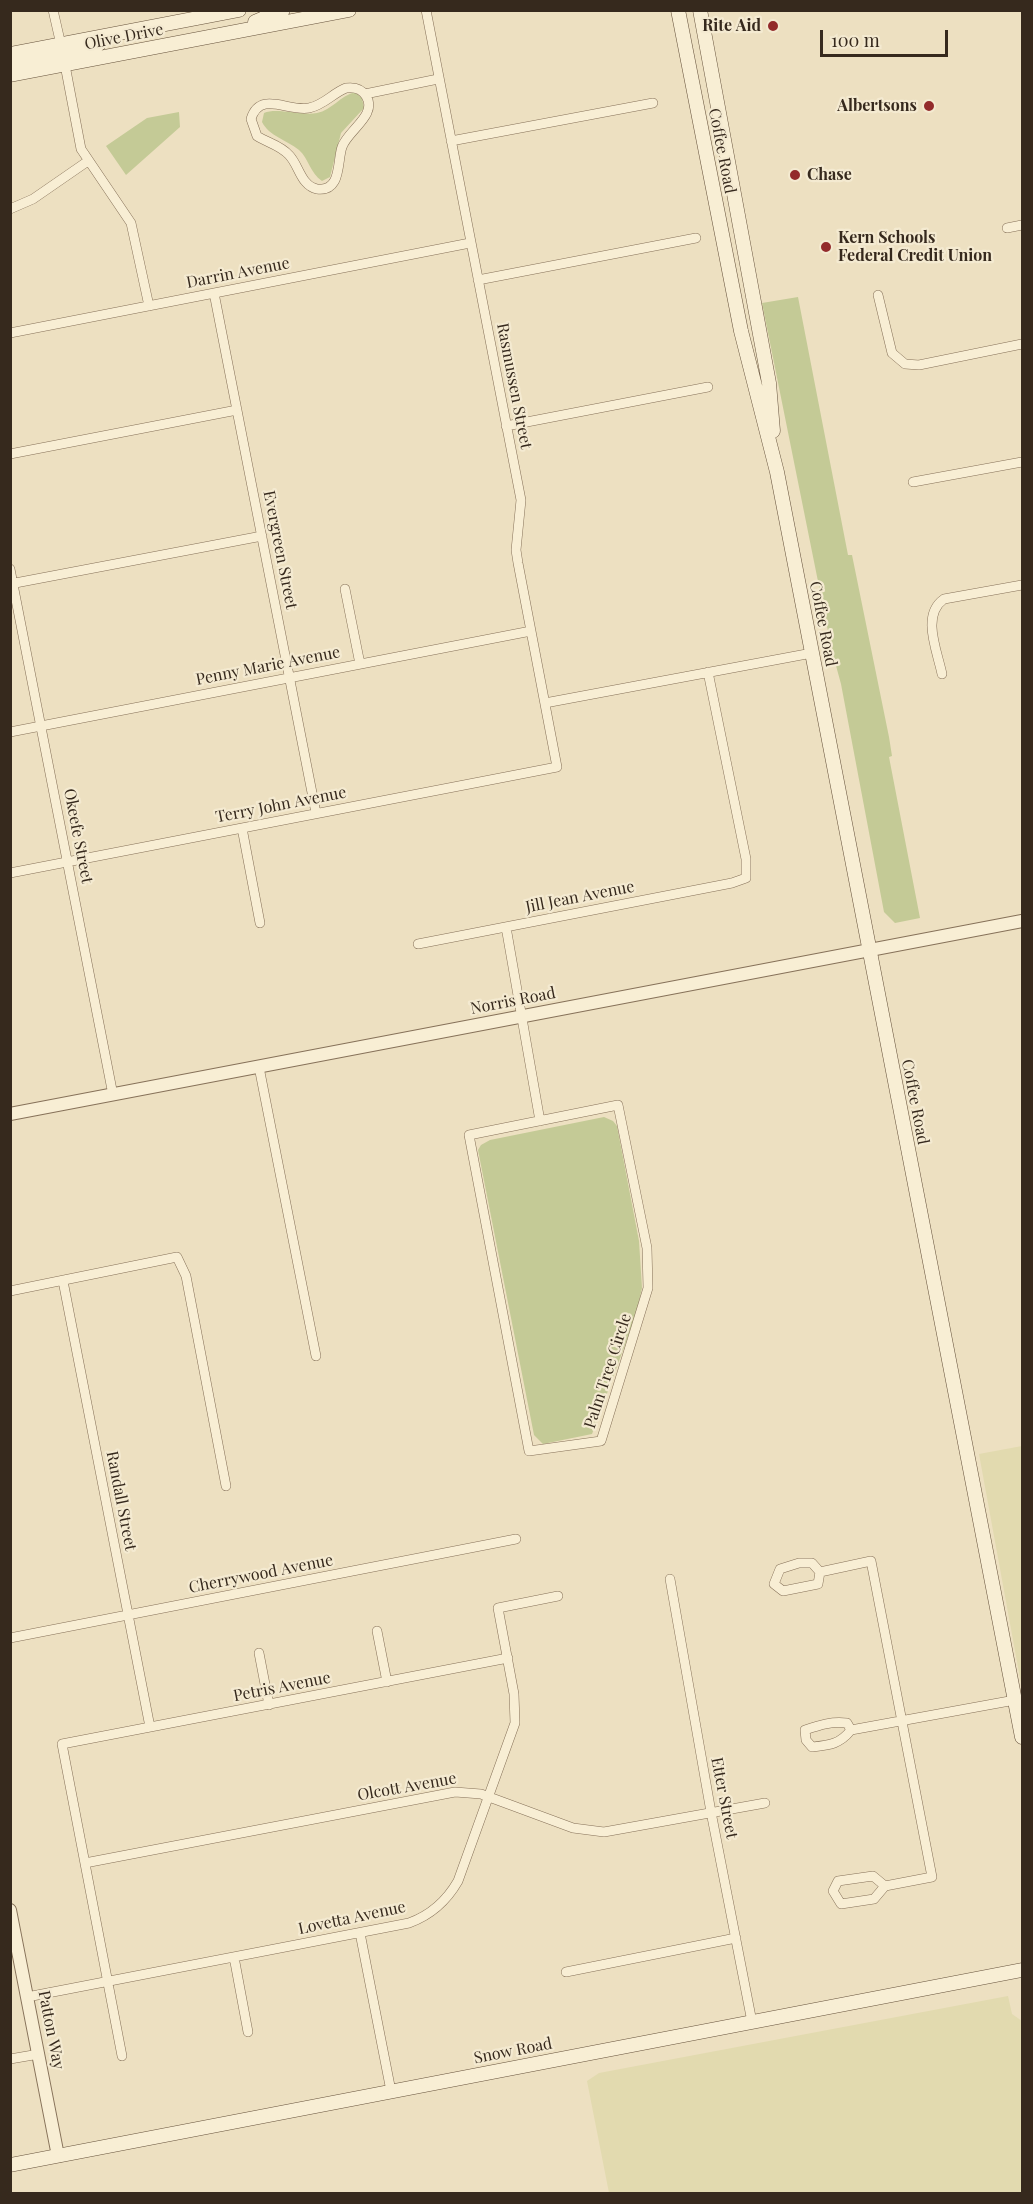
<!DOCTYPE html>
<style>
body{margin:0}
#map{position:relative;width:1033px;height:2204px;overflow:hidden;background:#ede0c1;font-family:"Playfair Display",serif}
canvas{display:block}
.frame{position:absolute;inset:0;border:12px solid #36291d;pointer-events:none}
.scale{position:absolute;left:820px;top:30px;width:128px;height:27px;box-sizing:border-box;border:3px solid #36291d;border-top:0;padding-left:8px;font-size:18px;line-height:21px;white-space:nowrap;color:#36291d;-webkit-text-stroke:4px #f4ead1;paint-order:stroke}
</style>
<div id="map">
<canvas width="1033" height="2204"></canvas>
<div class="frame"></div>
<div class="scale">100 m</div>
</div>
<script>
const context = document.querySelector('canvas').getContext('2d');
context.lineJoin = 'round';
function fill(path, color) { context.fillStyle = color; context.fill(path, 'evenodd'); }
function strokePath(path, color, width, dash) { context.strokeStyle = color; context.lineWidth = width; context.lineCap = dash ? 'butt' : 'round'; context.setLineDash(dash || []); context.stroke(path); }
function drawText(font, color, halo, rows, align = 'center') {
  context.font = font + ' "Playfair Display",serif'; context.lineWidth = 4.5; context.setLineDash([]); context.textBaseline = 'middle'; context.strokeStyle = halo; context.fillStyle = color; for (const [text, x, y, turn = 0] of rows) {
    context.save(); context.translate(x, y); context.rotate((+turn || 0) * Math.PI / 180); context.textAlign = isNaN(turn) ? turn : align; if (halo) context.strokeText(text, 0, 0); context.fillText(text, 0, 0); context.restore();
  }
}
fill(new Path2D(`
 M1022,1446V1689L979,1454Z
 M1008,1996L1012,2014L1022,2021V2193H609L587,2081L599,2073Z`), '#e2daaf');
fill(new Path2D(`
 M355,92L362,98L364,108L341,133L330,177L322,181C310,173 309,159 299,150C287,140 269,136 262,122L264,113C277,107 300,116 317,113C332,110 340,96 355,92Z
 M179,112L180,127L126,175L106,146L147,118Z
 M798,297L848,555H852L889,737L892,756L889,757L920,918L895,923L884,912L841,684L832,651L762,303Z
 M604,1117L613,1121L617,1126L639,1241L642,1288L636,1315L592,1434L543,1444L534,1435L478,1150L481,1145L490,1140Z`), '#c4ca96');
const minor = new Path2D(`
 M53,10L61,45
 M65,65L81,149L131,223L149,306
 M346,88C354,87 362,89 366,96C378,115 348,130 342,147C337,161 342,192 317,189C301,186 299,165 289,155C280,145 268,143 257,136L251,119C260,90 288,112 309,108C324,105 333,93 346,88Z
 M365,94L438,79
 M451,141L653,103
 M10,209L33,199L88,161
 M1007,228L1022,225
 M478,280L696,238
 M214,293L316,813
 M878,295L892,353L905,364L919,365L1022,344
 M10,333L470,243
 M506,426L708,387
 M10,454L237,410
 M913,482L1022,462
 M10,569L113,1095
 M10,584L262,536
 M345,589L360,664
 M942,674C937,650 921,615 944,599L1022,585
 M545,703L812,653
 M10,732L531,631
 M242,828L260,923
 M10,873L557,767L518,563L516,550L521,500L426,10
 M506,927L540,1121
 M418,944L732,883L746,878V859L708,672
 M259,1067L316,1356
 M618,1105L647,1248L648,1288L601,1441L529,1451L469,1135Z
 M63,1281L150,1727
 M10,1291L177,1257L186,1276L226,1486
 M820,1572L812,1563H799L780,1569L774,1584L783,1591L818,1584L820,1572L871,1561L932,1877L885,1886L874,1899L841,1904L833,1891L838,1881L873,1876L885,1886
 M670,1579L711,1812L752,2022
 M377,1631L387,1682
 M10,1638L516,1539
 M259,1653L269,1705
 M851,1730L847,1723C832,1721 820,1725 805,1730L806,1740L812,1747C830,1745 840,1744 851,1730L1015,1700
 M85,1863L455,1792L481,1794L573,1828L604,1832L765,1803
 M360,1933L391,2091
 M234,1957L248,2032
 M566,1972L736,1938
 M27,1997L409,1923C431,1915 446,1902 458,1881L515,1723L514,1694L498,1608L558,1596
 M122,2056L62,1744L508,1658
 M10,2059L39,2054`);
const tertiary = new Path2D(`
 M10,1114L1022,921
 M10,1910L58,2156`);
const secondary = new Path2D(`
 M678,10L741,331L777,472L1022,1737
 M700,10L769,383L773,431
 M255,22L283,10
 M10,54L239,10
 M10,65L59,53L61,45
 M65,65L70,55L99,44
 M10,75L349,10
 M10,2165L1022,1970`);
strokePath(minor, '#867159', 10);
strokePath(tertiary, '#867159', 14);
strokePath(secondary, '#67533d', 15);
strokePath(minor, '#f8eed4', 9);
strokePath(tertiary, '#f8eed4', 12);
strokePath(secondary, '#f8eed4', 14);
for (const [x, y, r, color] of [
 [773,26,6,"#932b2b"],
 [929,106,6,"#932b2b"],
 [795,175,6,"#932b2b"],
 [826,247,6,"#932b2b"]
]) { const dot = new Path2D(); dot.arc(x, y, r, 0, 2 * Math.PI); context.fillStyle = color; context.fill(dot); strokePath(dot, '#f4ead1', 2); }
drawText('bold 16px', '#36291d', '#f4ead1', [
 ["Rite Aid",761,26],
 ["Albertsons",917,106],
 ["Chase",807,175,"left"],
 ["Kern Schools",838,238,"left"],
 ["Federal Credit Union",838,256,"left"]
], 'right');
drawText('16px', '#36291d', '#f4ead1', [
 ["Olive Drive",124,37,-11],
 ["Coffee Road",722,151,79],
 ["Darrin Avenue",238,273,-11],
 ["Rasmussen Street",514,386,79],
 ["Evergreen Street",280,550,79],
 ["Coffee Road",823,624,79],
 ["Penny Marie Avenue",268,666,-11],
 ["Terry John Avenue",281,805,-11],
 ["Okeefe Street",78,836,79],
 ["Jill Jean Avenue",580,897,-11],
 ["Norris Road",513,1001,-11],
 ["Coffee Road",915,1102,79],
 ["Palm Tree Circle",608,1371,-72],
 ["Randall Street",121,1501,79],
 ["Cherrywood Avenue",261,1574,-11],
 ["Petris Avenue",282,1687,-11],
 ["Olcott Avenue",407,1787,-10],
 ["Etter Street",724,1798,79],
 ["Lovetta Avenue",352,1918,-12],
 ["Patton Way",51,2030,79],
 ["Snow Road",513,2051,-11]
]);
</script>
